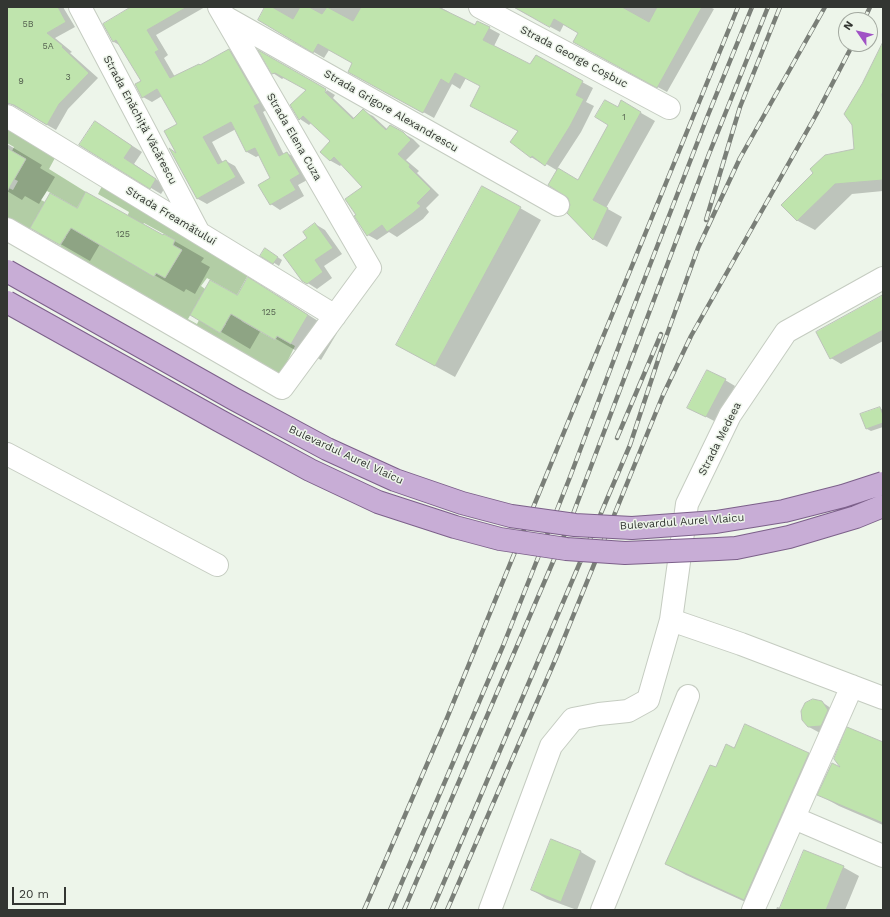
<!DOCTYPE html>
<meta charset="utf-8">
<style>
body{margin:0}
#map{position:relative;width:890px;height:917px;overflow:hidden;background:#edf5ea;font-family:"Work Sans",sans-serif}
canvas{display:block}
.frame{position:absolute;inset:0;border:8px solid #333632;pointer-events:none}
.north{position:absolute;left:838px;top:12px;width:40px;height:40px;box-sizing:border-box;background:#edf5ea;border:1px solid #a3a9a0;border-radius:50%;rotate:304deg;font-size:11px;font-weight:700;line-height:16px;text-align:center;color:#333632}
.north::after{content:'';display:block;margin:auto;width:14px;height:18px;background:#a053c5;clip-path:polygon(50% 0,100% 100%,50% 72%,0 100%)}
.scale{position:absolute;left:12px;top:887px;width:54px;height:18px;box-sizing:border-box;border:2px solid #333632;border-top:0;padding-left:5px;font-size:12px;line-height:14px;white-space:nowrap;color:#333632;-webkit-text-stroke:3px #edf5ea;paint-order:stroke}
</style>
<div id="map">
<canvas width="890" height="917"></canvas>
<div class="frame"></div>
<div class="north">N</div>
<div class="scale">20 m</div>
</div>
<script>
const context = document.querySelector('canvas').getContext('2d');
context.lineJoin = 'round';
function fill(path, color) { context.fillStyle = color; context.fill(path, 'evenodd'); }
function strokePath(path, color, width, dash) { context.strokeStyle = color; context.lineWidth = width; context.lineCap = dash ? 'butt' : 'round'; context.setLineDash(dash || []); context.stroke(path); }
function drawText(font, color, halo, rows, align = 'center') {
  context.font = font + ' "Work Sans",sans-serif'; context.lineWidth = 3; context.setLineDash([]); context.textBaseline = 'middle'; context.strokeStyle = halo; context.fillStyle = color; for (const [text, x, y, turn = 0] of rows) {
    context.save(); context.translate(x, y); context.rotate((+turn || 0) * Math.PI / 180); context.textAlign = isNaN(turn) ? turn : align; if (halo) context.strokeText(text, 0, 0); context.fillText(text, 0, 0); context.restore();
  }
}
fill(new Path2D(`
 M7,128L56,156L49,169L86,192L77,208L47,191L41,200L45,202L28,232L37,237L39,233L60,246L66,237L62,234L70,221L154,276L157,273L165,278L182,250L173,245L175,240L144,223L142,226L127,217L129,212L98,194L103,184L248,275L237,295L207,278L201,286L205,289L188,319L197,324L199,320L220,333L226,324L222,321L229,308L243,322L275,340L277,336L295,346L280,376L7,223V187L13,190L18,181L14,179L26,159L12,151L14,147L7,143Z`), '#b2cda5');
fill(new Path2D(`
 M7,7H63L75,27L55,38L72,52L70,53L98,78L68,109L56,130L7,102Z
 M134,7H205L156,35L168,55L164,58L175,77L201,66L229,50L238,56L268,109L263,112L284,155L287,153L296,158L309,179L298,185L304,196L280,210L271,204V178L260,155L256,157L247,152L236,129L212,142L223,163L226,161L235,166L245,183L207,204L198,199L178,154V124L162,96L152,102L143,97L142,81L121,46L114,42L104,24Z
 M266,7H440L449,12L448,13L475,27L489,28L500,34L494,46L531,66L536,57L593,88L586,102L594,106L581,132L557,169L578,181L622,102L655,121L606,208L622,217L607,247L593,239L572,205L558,171L543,162L542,164L531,157L520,131L482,86L466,78L460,89L452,84L434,118L360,77L354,63L329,50L324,58L259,20Z
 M513,7H710L714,9L667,92L584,47L579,32L564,24L560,32Z
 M883,45V191L852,194L815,230L798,221L782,205L855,150L863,85Z
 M261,53L323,96L327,90L335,95L333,98L355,119L363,111L373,116L387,129L391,126L413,139L420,146L406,160L419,171L417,173L439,195L426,208L429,212L423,219L397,237L389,232L377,240L368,235L363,188L342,164L340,166L331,161L322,152L331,141L312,122L309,125L300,119L292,106L307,90L285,77L282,79L273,73Z
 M95,122L142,152L134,164L166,186L161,194L80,145Z
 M7,144L42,165L40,168L55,177L39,204L25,196L22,200L7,191Z
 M520,208L541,220L455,377L397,345Z
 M78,209L163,236L164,235L204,258L201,262L210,267L195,294L186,289L184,292L100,244L90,261L31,227Z
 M315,224L325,230L342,254L324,266L332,278L317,289L303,280L309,238Z
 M270,252L282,260L279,266L262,255Z
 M277,295L337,333L321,360L307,352L305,356L261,330L250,349L191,314Z
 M883,296V341L841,364L831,358Z
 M725,380L735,386L716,422L699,413Z
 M880,408L883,410V427L871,431L867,429Z
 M822,702L832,709L820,733L809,727Z
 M883,743V825L839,806L819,795L844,769Z
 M735,749L808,754L829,765L763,910L686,875L666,864L716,769Z
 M552,841L581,852L596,861L577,910L547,899L532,890Z
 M843,867L859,876L845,910H776L777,907L781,908Z`), '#0003');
const building = new Path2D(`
 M7,7H58L66,22L47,33L63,46L62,47L89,73L59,104L47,125L14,105L7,103Z
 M131,7H187L147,30L159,50L155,52L170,78L199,64L200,65L229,49L260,103L254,106L279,156L287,152L300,174L290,180L296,190L270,205L258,185L270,178L255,148L246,152L231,122L203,137L218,164L226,160L236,177L197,199L169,148L176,153L164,131L177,124L157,89L142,98L135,84L141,81L116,40L113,42L103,24Z
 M265,7H272L293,19L300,7H309L322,14L327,7L353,21L361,7H438L475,25L477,21L490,27L483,40L530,64L536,55L583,81L576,95L584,99L570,126L545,166L532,156L531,158L510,142L518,131L470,106L480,86L455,73L449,84L441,79L423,113L348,72L352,63L318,44L313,53L258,20Z
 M514,7H622L649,22L657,7H702L657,88L573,42L578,33L554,19L550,27Z
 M883,42V92L882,94L883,106V180L835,184L797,221L781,205L813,173L810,169L825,155L854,149L852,125L844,114L862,84Z
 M258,50L326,89L325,92L353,119L363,109L386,130L390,125L403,132L411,140L398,154L410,165L409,167L431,189L417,203L421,206L413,213L387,232L382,225L367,236L354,216L356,215L345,199L362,187L334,157L330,161L320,152L330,141L303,116L299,120L290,105L306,90L275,73L272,74Z
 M605,100L618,107L621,100L641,112L593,200L608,208L593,240L567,213L570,205L568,198L548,185L558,168L578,180L608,125L595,117Z
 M95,121L132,146L124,158L156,179L150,189L79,145Z
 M7,148L26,159L7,192Z
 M482,186L521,207L435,366L396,345Z
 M86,192L163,235L164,234L175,240L173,245L182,250L165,278L156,273L154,277L71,228L60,245L30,228L50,193L77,208Z
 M315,223L333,248L315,260L323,272L307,284L302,281L283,255L307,238L303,232Z
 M265,248L278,257L273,264L260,256Z
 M248,277L308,315L291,344L277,336L275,340L231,314L220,333L190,315L210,280L237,295Z
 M883,295V330L830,359L816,332Z
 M707,370L726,379L706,417L687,408Z
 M880,407L883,415V423L866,429L860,414Z
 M813,699L822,701L828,710L821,726L808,727L802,720L801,711L805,703Z
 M745,724L809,753L744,900L665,864L710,765L716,767L726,744L734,748Z
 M847,727L883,742V823L817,795L832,763L840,767L834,759Z
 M551,839L581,851L561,902L531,890Z
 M804,850L844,866L826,910H779Z`);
fill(building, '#bfe4ad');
strokePath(building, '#bcc3b9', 1);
const minor = new Path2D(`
 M80,7L199,233
 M480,7L669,108
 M225,17L558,205
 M7,116L335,316
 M7,229L282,388L370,268L219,7
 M7,454L217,565
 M671,620L741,644L883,698
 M794,818L883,856
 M490,910L551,746L573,719L599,714L628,711L648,700L671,620L687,504L730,415L786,332L883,278
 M602,910L688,696
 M753,910L852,686`);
strokePath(minor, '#c5ccc1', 24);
strokePath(minor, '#fff', 22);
const rail = new Path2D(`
 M864,20L870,7
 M706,220L740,107L780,7
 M617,438L661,334
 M364,910L447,718L738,7
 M390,910L503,646L570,477L631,314L708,115L752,7
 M404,910L570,522L709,154L768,7
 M432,910L630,445L661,351L698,248L740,158L825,7
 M447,910L556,658L663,395L691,336L816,115L853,44`);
strokePath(rail, '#7a7f78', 4.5);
strokePath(rail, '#edf5ea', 3, [9]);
const majorBridge = new Path2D(`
 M7,271L234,399L327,449L395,480L462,503L511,516L575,525L632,528L716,522L784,511L843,496L883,483
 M7,302L220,421L310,470L378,502L455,527L500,539L566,549L625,553L718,549L736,548L789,537L856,517L883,506`);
strokePath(majorBridge, '#7c608a', 24, []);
strokePath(majorBridge, '#c8add6', 22);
drawText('9px', '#566251', null, [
 ["5B",28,24],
 ["5A",48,46],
 ["3",68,77],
 ["9",21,81],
 ["1",624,117],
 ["125",123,234],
 ["125",269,312]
]);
drawText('11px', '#333632', '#edf5ea', [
 ["Strada George Coșbuc",574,57,28],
 ["Strada Grigore Alexandrescu",391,111,30],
 ["Strada Enăchiță Văcărescu",140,120,62],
 ["Strada Elena Cuza",294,137,60],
 ["Strada Freamătului",171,216,31],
 ["Strada Medeea",720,439,-63],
 ["Bulevardul Aurel Vlaicu",346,455,25],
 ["Bulevardul Aurel Vlaicu",682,522,-4]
]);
</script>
